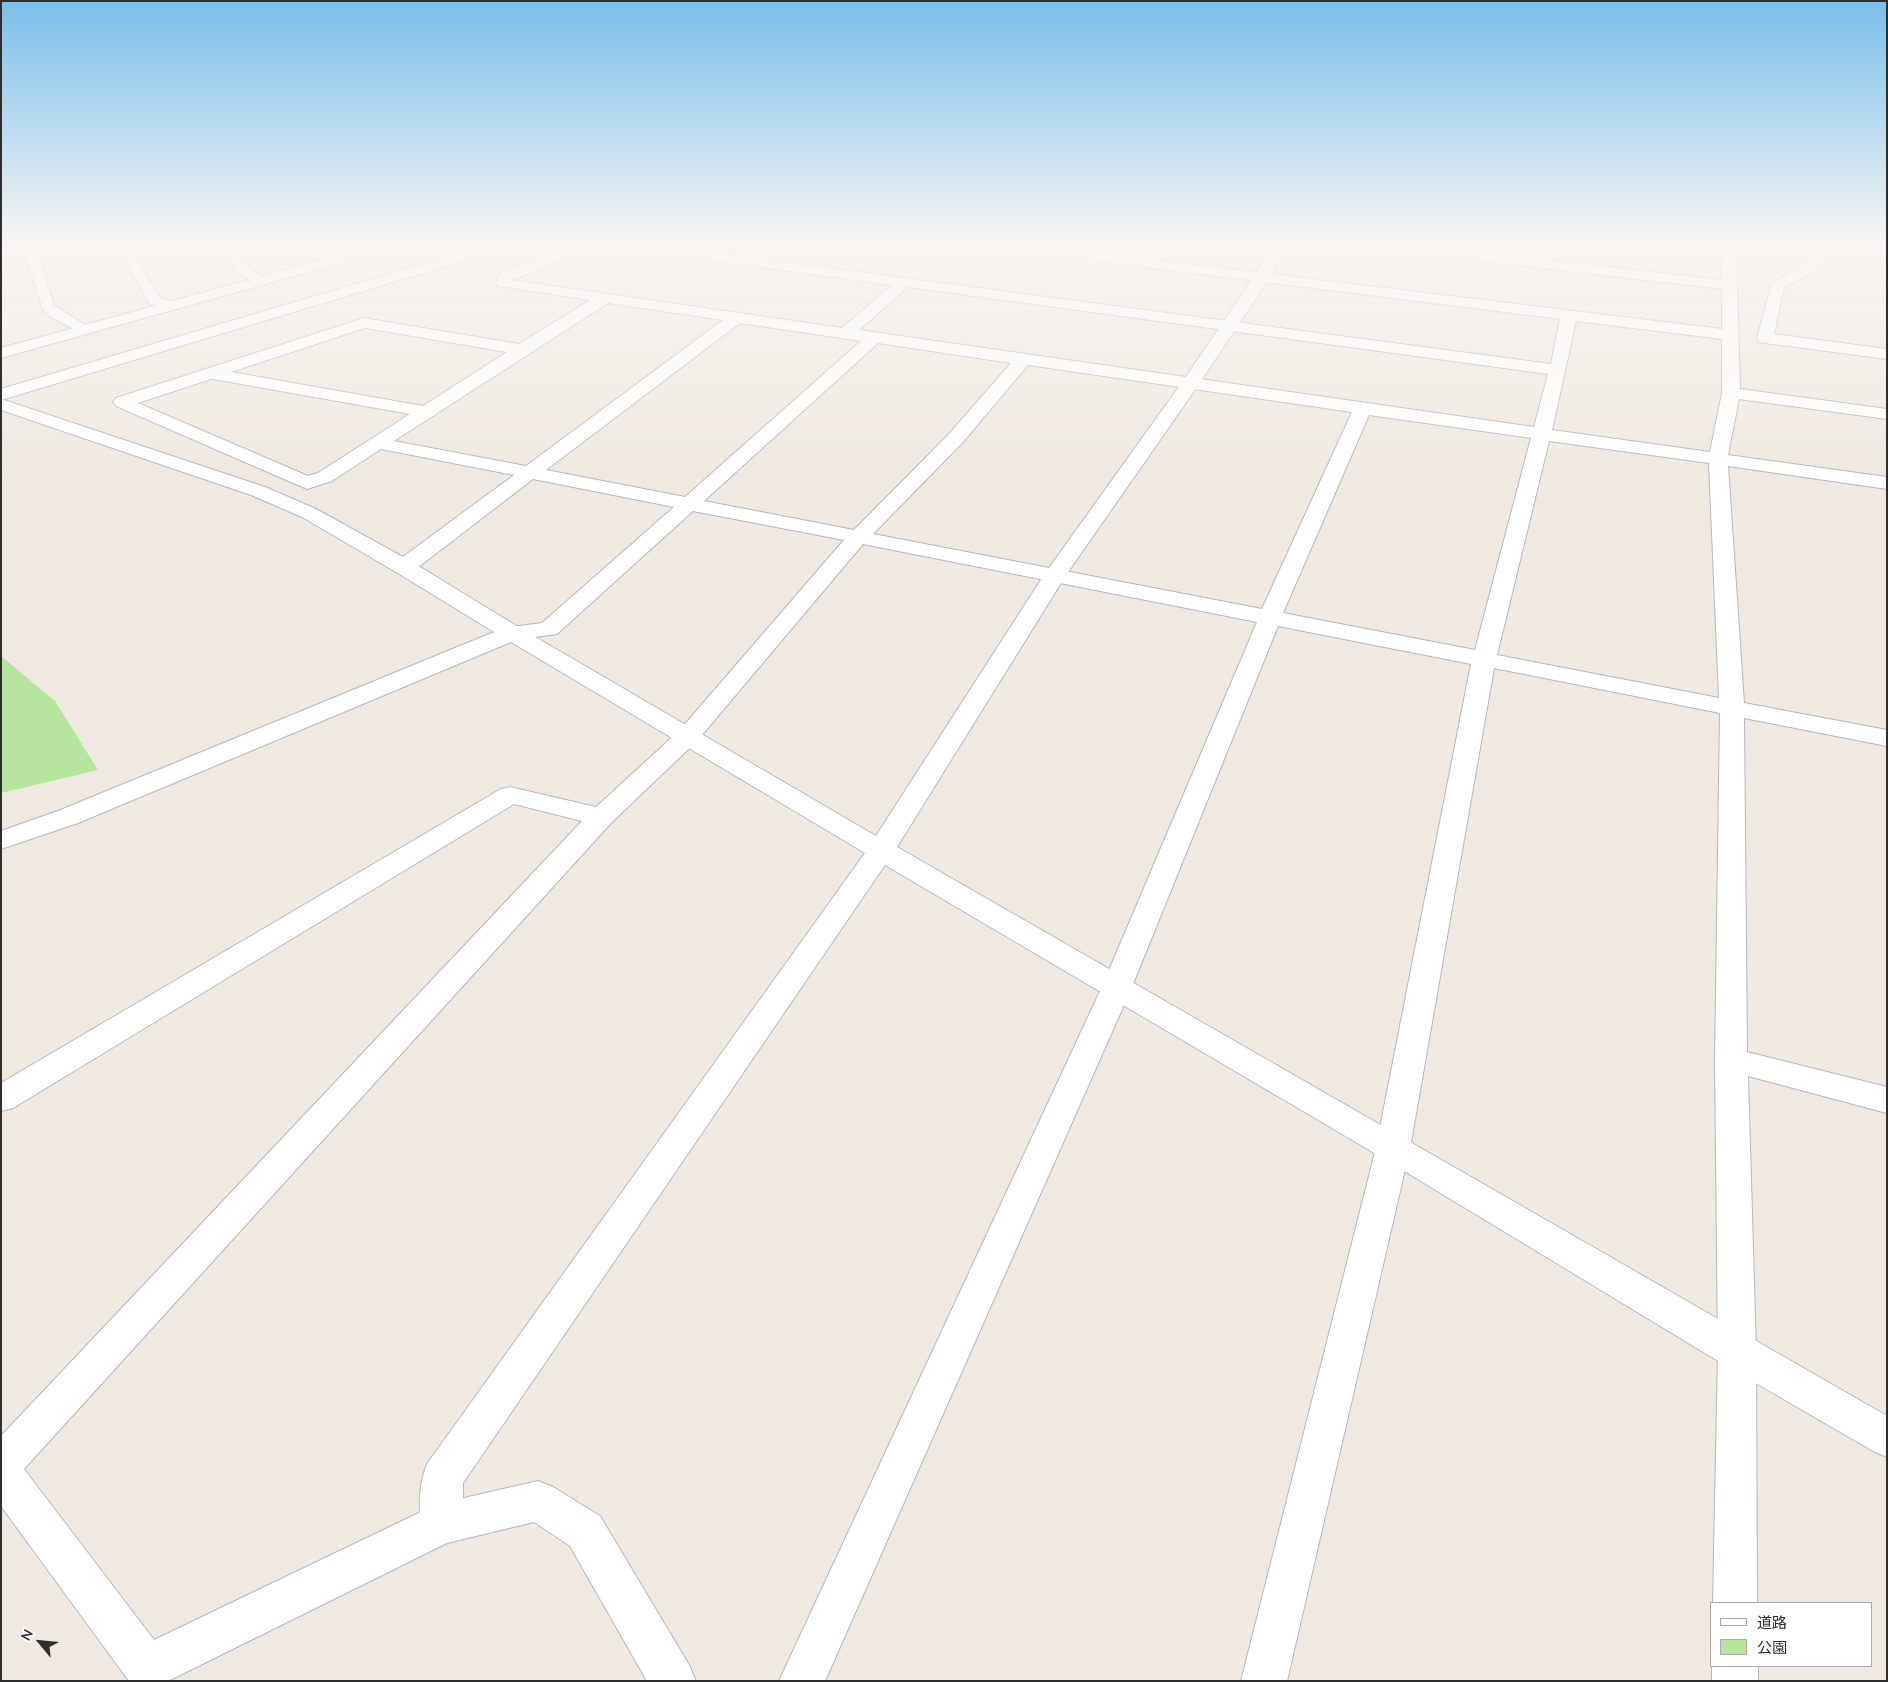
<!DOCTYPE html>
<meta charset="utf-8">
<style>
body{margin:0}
#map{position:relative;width:1888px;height:1682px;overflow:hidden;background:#efe9e1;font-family:Quicksand,"Noto Sans JP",sans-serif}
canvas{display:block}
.frame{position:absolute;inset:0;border:2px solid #2e2e2e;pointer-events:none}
.legend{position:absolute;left:1710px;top:1602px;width:162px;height:65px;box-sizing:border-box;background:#fff;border:1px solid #ababab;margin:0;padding:6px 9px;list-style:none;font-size:15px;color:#2e2e2e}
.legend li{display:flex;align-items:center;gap:10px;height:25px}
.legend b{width:25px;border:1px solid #ababab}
.north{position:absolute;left:15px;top:1617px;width:50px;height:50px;-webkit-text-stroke:4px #fff;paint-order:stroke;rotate:298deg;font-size:14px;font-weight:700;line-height:20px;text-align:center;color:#2e2e2e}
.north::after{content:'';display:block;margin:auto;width:18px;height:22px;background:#2e2e2e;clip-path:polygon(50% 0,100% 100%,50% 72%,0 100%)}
</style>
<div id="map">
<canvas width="1888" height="1682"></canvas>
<div class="frame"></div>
<ul class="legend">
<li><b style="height:6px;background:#fff"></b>道路</li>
<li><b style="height:14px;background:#b6e59e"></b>公園</li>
</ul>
<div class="north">N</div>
</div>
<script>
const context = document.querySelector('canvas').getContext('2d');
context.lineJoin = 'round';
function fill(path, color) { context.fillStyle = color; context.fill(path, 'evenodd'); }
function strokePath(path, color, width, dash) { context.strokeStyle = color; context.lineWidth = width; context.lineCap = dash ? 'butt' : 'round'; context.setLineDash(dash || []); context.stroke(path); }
fill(new Path2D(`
 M1,656L55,701L98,770L1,793Z`), '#b6e59e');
const lane = new Path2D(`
 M75,241H125L160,298L176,303L178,306L171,310L150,304L113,241L107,245L37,252L54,305L93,330L91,333H81L51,317L43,310L25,253L1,256V248Z
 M216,241H228L250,268L267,281L265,284C246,288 225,254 216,241Z`);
const street = new Path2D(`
 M501,241H522L520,244L1,400V389Z
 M583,241H625L1551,364L1560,319L968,245L963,244L961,241H999L1722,329V289L1346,245L1341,244L1339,241H1380L1722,280V241H1736L1740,389L1887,409V419L1739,399L1728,455L1887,477V489L1728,466L1744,703L1887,730V746L1744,718L1747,1052L1887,1087V1113L1748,1076L1756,1352L1757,1603H1713L1718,1352L1715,1060L1720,713L1494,668L1410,1148L1287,1681H1241L1376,1148L1471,664L1278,626L1131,989L825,1681H779L1101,989L1257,622L863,544L697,741L611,823L24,1469L154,1640L427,1509L442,1503L538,1481L553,1487L600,1516L689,1665L696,1681H647L570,1546L534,1522L447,1543L168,1681H129L1,1506V1436L582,821L514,804L13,1108L1,1111V1083L501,789L510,787L596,807L679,731L844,540L693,511L557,634L512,640L504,638L501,633L504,628L542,623L674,507L533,479L412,572L404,573L396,572L393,567L396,562L514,475L381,449L332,481L307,489L116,406L113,402L116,398L364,318L519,344L590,300L499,286L496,283L500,273ZM597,245L892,285L842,328L512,280ZM908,287L1548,374L1534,427L859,330ZM608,303L723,320L526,466L394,441ZM1576,321L1722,339V393L1710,452L1552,430ZM740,323L861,341L685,497L546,470ZM365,328L507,352L423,406L231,372ZM878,343L1011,363L949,434L854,530L704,501ZM1028,365L1352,412L1262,609L873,534L963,442ZM211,379H213L410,414L318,473L308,476L138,403ZM1369,415L1531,438L1475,650L1283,613ZM1549,441L1709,463L1719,698L1497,655Z
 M1827,241H1841L1828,262L1784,288L1774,334L1887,349V359L1765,343L1759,342L1757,338L1772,283L1817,256Z
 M1877,241H1887V245L1879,244Z
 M343,254L348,255L350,258L348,261L1,358V348Z
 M1712,1666H1758V1681H1712Z`);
const secondary = new Path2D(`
 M1272,241H1286L1285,249L1270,277L1199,384L1066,575L897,847L1887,1416V1457L1873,1451L1723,1364L1381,1157L885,865L463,1483V1524L457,1539L442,1545L427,1539C417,1516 418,1486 427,1464L865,853L511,642L78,823L1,849V831L58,811L494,632L396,572L302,517L251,495L1,410V399L265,487L316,509L412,562L520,628L876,836L1044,575L1183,381L1254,277L1271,249Z`);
strokePath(lane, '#b4b7c1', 2);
strokePath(street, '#b4b7c1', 2);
strokePath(secondary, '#b4b7c1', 2);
fill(lane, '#fff');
fill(street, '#fff');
fill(secondary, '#fff');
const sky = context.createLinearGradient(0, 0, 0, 476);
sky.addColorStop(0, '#7abfeb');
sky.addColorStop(0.51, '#f8f5f2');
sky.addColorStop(1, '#f8f5f200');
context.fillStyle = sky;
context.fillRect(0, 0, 1888, 476);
</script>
